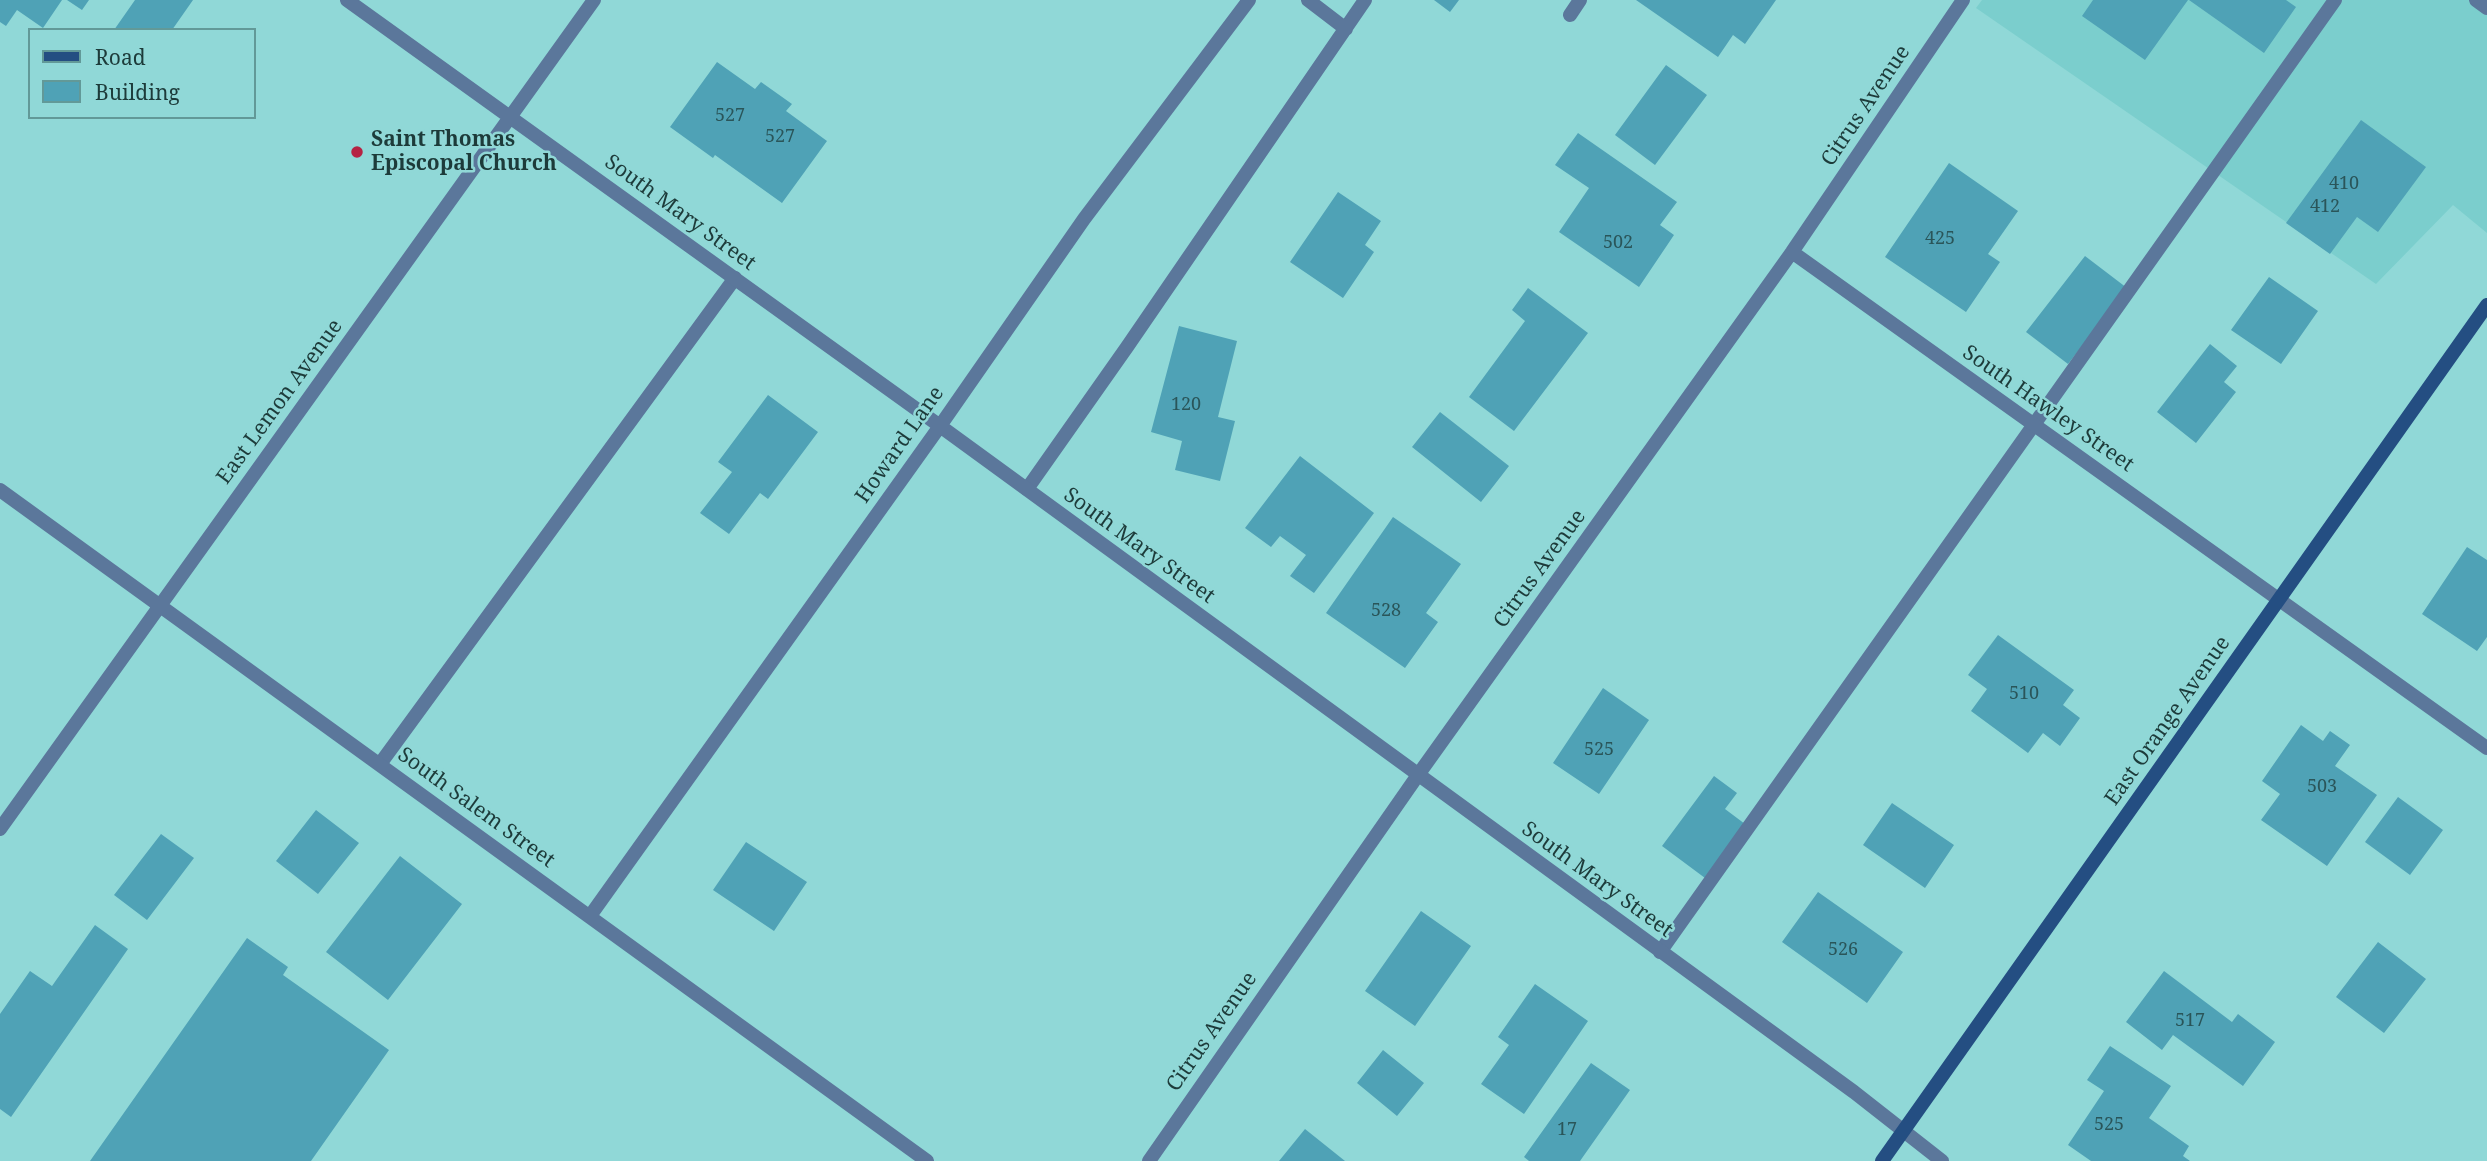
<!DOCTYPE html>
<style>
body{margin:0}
#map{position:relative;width:2487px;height:1161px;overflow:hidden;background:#90d8d7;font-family:"Noto Serif",serif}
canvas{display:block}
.legend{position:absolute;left:28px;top:28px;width:228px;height:91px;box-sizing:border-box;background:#90d8d7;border:2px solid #629998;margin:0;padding:9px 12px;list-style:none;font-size:21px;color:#1d3b3a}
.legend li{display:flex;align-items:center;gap:14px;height:35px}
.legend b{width:35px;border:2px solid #629998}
</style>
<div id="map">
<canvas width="2487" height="1161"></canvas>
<ul class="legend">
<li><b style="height:9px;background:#244e82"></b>Road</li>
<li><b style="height:19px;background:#4fa2b6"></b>Building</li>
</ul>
</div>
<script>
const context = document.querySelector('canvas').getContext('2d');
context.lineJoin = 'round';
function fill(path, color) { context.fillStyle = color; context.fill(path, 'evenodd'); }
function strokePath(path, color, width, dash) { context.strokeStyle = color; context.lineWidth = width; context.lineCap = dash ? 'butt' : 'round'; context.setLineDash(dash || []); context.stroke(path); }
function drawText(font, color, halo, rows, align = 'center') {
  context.font = font + ' "Noto Serif",serif'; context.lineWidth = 5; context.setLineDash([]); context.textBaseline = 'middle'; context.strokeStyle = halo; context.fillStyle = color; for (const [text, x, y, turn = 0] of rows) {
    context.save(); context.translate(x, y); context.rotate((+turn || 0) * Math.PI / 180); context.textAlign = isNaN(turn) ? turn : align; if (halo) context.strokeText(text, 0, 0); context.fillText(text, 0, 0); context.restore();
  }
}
fill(new Path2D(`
 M1982,0H2487V233L2453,205L2376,284L1976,8Z`), '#7bcecd');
fill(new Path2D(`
 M0,0H62L43,28L17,10L6,26L0,22Z
 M67,0H89L82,10Z
 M135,0H193L172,30H114Z
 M1434,0H1459L1450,12Z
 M1636,0H1776L1745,44L1733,35L1718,57Z
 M2093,0H2188L2145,60L2082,16Z
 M2189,0H2286L2296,7L2264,53Z
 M717,62L755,89L761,82L792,104L786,111L827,141L782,203L715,155L713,158L670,127Z
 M1666,65L1707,95L1655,165L1615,135Z
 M2361,120L2426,167L2378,232L2357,217L2330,254L2286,223Z
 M1578,133L1677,202L1660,225L1674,235L1639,287L1559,232L1589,188L1555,165Z
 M1949,163L2018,211L1988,254L2000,262L1966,312L1885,257Z
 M1338,192L1381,221L1365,245L1374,252L1343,298L1290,262Z
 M2085,256L2127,288L2068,364L2026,332Z
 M2269,277L2318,311L2281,364L2231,330Z
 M1528,288L1588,333L1514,431L1469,397L1525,321L1512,310Z
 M1179,326L1237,341L1218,417L1235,421L1220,481L1175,470L1182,441L1151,432Z
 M2210,344L2237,366L2224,382L2236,392L2196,443L2157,412Z
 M768,395L818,432L768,499L760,493L729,534L700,513L732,472L718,462Z
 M1440,412L1509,466L1481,502L1412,447Z
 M1300,456L1374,513L1314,593L1290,576L1306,555L1280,536L1271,547L1245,528Z
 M1393,517L1461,564L1426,613L1438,622L1405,668L1326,613Z
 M2467,547L2487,560V637L2477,651L2422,614Z
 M1998,635L2074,690L2063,705L2080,718L2060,746L2043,733L2028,753L1971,711L1987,689L1968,675Z
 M1603,688L1649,720L1599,794L1553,763Z
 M2301,725L2323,741L2330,731L2350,745L2335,766L2377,795L2327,866L2261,820L2280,794L2262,781Z
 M1714,776L1737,793L1725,809L1745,824L1705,878L1662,846Z
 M2398,797L2443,830L2410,875L2365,842Z
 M1892,803L1954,845L1925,888L1863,845Z
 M316,810L359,843L318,894L276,861Z
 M161,834L194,858L147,920L114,895Z
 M746,842L807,882L774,931L713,890Z
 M400,856L462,904L388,1000L326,952Z
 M1818,892L1903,952L1867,1003L1782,942Z
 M1421,911L1471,946L1415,1026L1365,991Z
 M95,925L128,949L11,1117L0,1109V1014L30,971L52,986Z
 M247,938L288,967L283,975L389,1050L311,1161H90Z
 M2378,942L2426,979L2384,1033L2336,997Z
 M2164,971L2232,1022L2238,1014L2275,1042L2243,1086L2173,1035L2162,1050L2126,1022Z
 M1535,984L1588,1021L1524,1114L1481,1084L1509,1045L1498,1037Z
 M2110,1046L2171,1086L2149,1118L2189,1146L2183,1156L2190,1161H2091L2068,1145L2104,1091L2087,1080Z
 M1383,1050L1424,1083L1397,1116L1357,1083Z
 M1591,1063L1630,1090L1580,1161H1529L1524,1157Z
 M1305,1129L1345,1161H1279Z`), '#4fa2b6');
strokePath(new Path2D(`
 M1308,0L1346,29
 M1570,15L1580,0
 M1027,489L1127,347L1365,0
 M380,764L735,278
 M1660,952L2335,0`), '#5b779b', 14);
strokePath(new Path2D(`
 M347,0L940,426L1854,1092L1942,1161
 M2476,0L2487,8
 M1792,252L2487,748
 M0,490L927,1161
 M0,829L594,0
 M590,916L940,426L1084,219L1249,0
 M1149,1161L1418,775L1792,252L1963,0`), '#5b779b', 14);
strokePath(new Path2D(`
 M1882,1161L2487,305`), '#244e82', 14);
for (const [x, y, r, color] of [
 [357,152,7,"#b52343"]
]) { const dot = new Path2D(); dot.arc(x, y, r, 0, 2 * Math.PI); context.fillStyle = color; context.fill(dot); strokePath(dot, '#90d8d7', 2.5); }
drawText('18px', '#2a5559', null, [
 ["527",730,116],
 ["527",780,137],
 ["410",2344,184],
 ["412",2325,207],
 ["425",1940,239],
 ["502",1618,243],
 ["120",1186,405],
 ["528",1386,611],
 ["510",2024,694],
 ["525",1599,750],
 ["503",2322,787],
 ["526",1843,950],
 ["517",2190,1021],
 ["525",2109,1125],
 ["17",1567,1130]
]);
drawText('21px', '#1d3b3a', '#90d8d7', [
 ["Citrus Avenue",1866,106,-56],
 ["South Mary Street",680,213,36],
 ["East Lemon Avenue",280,402,-54],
 ["South Hawley Street",2048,409,35],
 ["Howard Lane",900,445,-55],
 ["South Mary Street",1139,546,36],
 ["Citrus Avenue",1540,569,-54],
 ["East Orange Avenue",2168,721,-55],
 ["South Salem Street",476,808,36],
 ["South Mary Street",1597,880,36],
 ["Citrus Avenue",1212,1032,-55]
]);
drawText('bold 21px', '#1d3b3a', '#90d8d7', [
 ["Saint Thomas",371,140],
 ["Episcopal Church",371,164]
], 'left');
</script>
